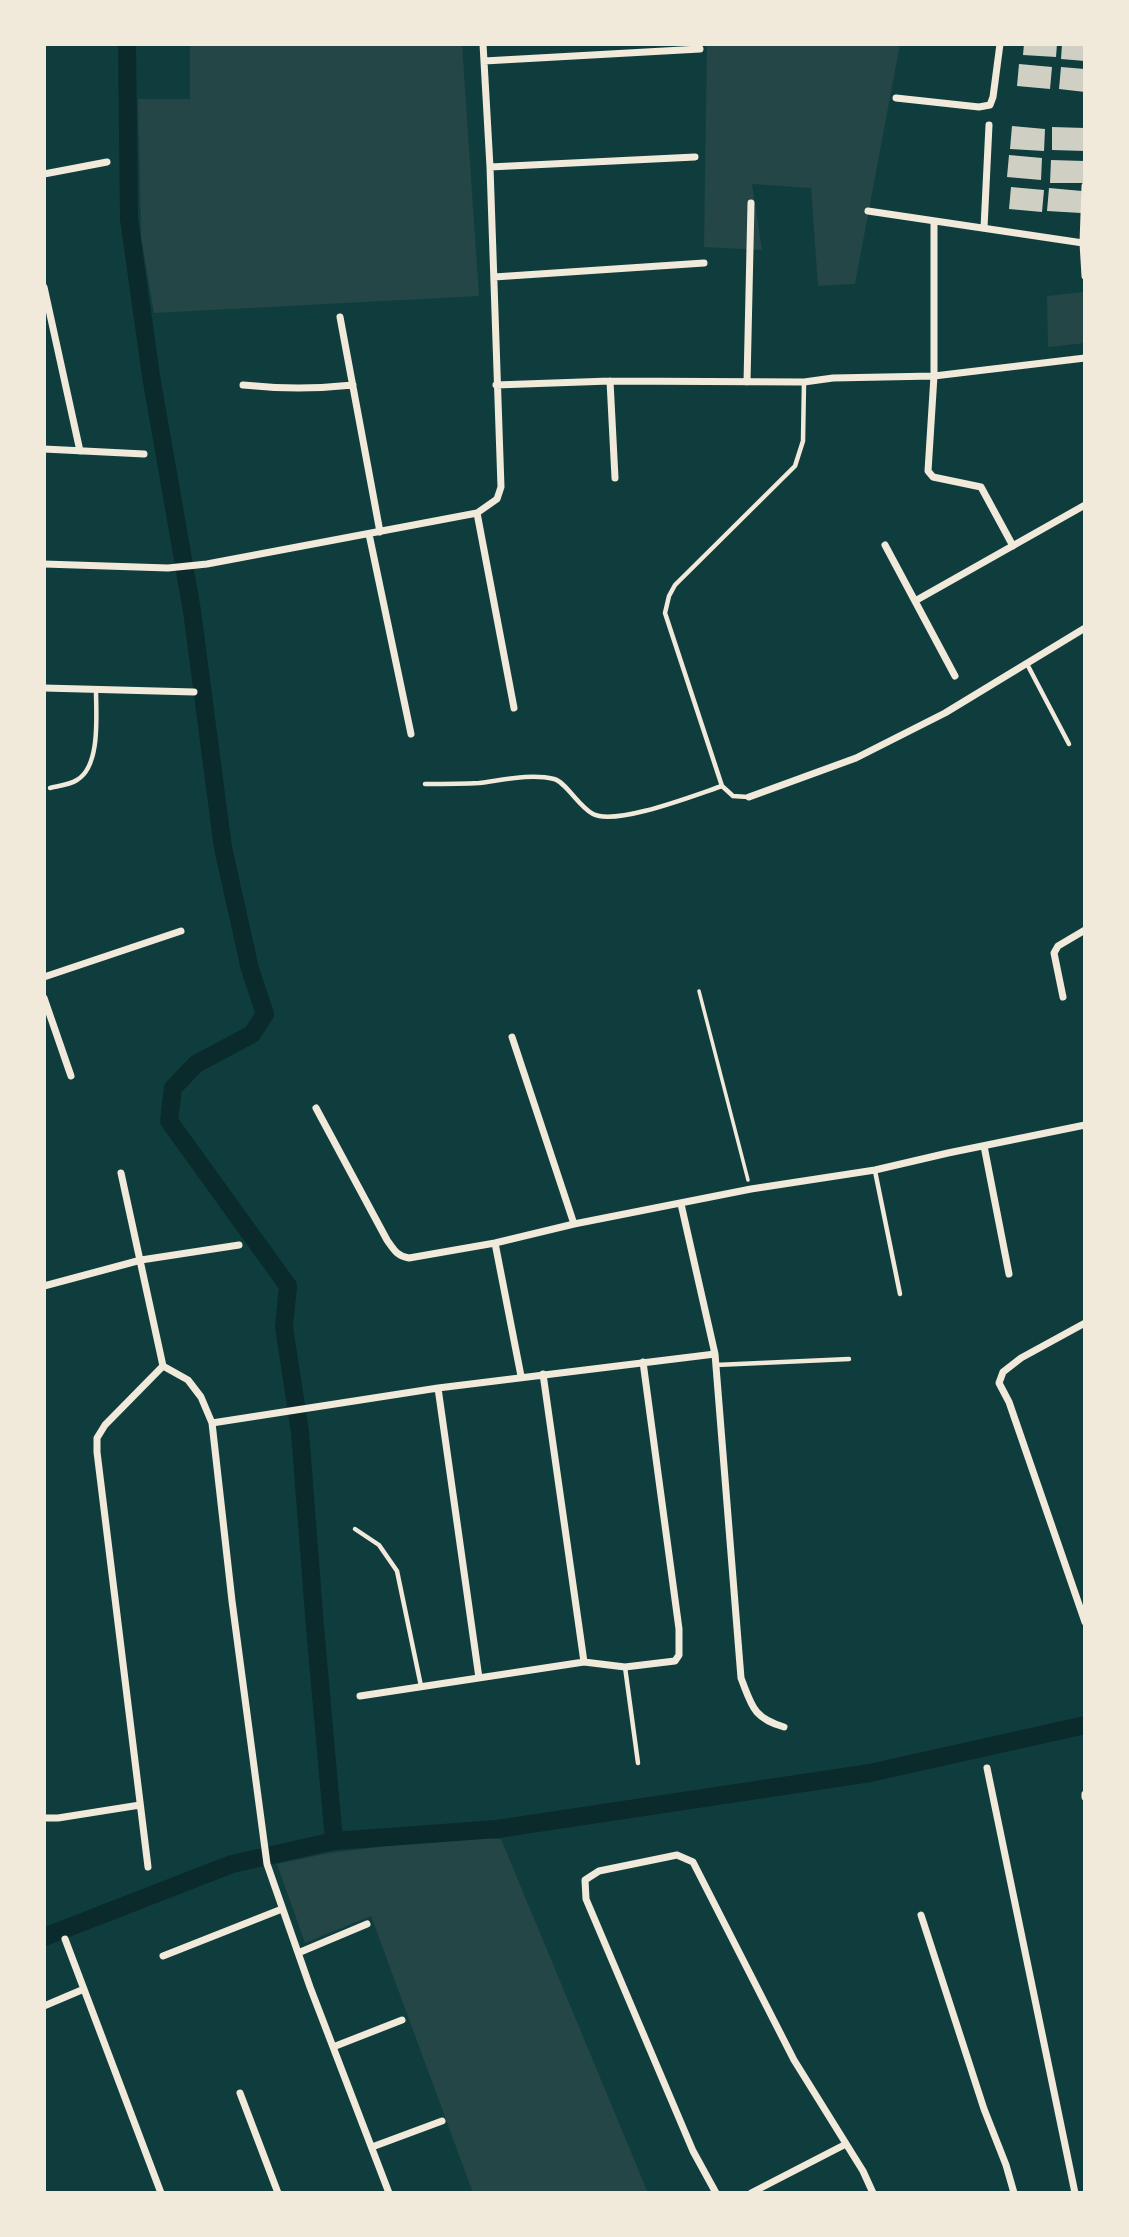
<!DOCTYPE html>
<style>
body{margin:0}
#map{position:relative;width:1129px;height:2237px;overflow:hidden;background:#0f3d3e;font-family:Figtree,sans-serif}
canvas{display:block}
.frame{position:absolute;inset:0;border:46px solid #f1e9da;pointer-events:none}
</style>
<div id="map">
<canvas width="1129" height="2237"></canvas>
<div class="frame"></div>
</div>
<script>
const context = document.querySelector('canvas').getContext('2d');
context.lineJoin = 'round';
function fill(path, color) { context.fillStyle = color; context.fill(path, 'evenodd'); }
function strokePath(path, color, width, dash) { context.strokeStyle = color; context.lineWidth = width; context.lineCap = dash ? 'butt' : 'round'; context.setLineDash(dash || []); context.stroke(path); }
fill(new Path2D(`
 M190,44H462L479,296L154,313L141,237L138,99H190Z
 M707,44H900L855,284L818,286L811,188L752,184L762,250L704,247Z
 M1085,292V343L1048,347L1047,296Z
 M462,1837L501,1839L648,2193H473L371,1916L305,1943L277,1864L330,1853Z`), '#244646');
strokePath(new Path2D(`
 M127,44L129,219L151,376L192,611L223,848L250,969L265,1014L252,1034L196,1064L173,1088L169,1121L288,1286L284,1327L300,1432L315,1627L334,1841
 M44,1937L232,1864L334,1841L497,1829L870,1773L1085,1725`), '#0a2a2b', 18);
fill(new Path2D(`
 M1024,44H1057L1056,57L1023,55Z
 M1062,44H1085V61L1061,59Z
 M1019,64L1052,67L1050,89L1017,86Z
 M1061,67L1085,69V92L1059,89Z
 M1012,126L1045,129L1044,151L1010,149Z
 M1052,127L1085,128V151L1052,150Z
 M1009,155L1042,158L1041,180L1007,177Z
 M1051,160L1084,161V183H1050Z
 M1011,187L1044,190L1042,212L1009,209Z
 M1049,188L1082,191L1081,213L1047,211Z`), '#cfcfc3');
strokePath(new Path2D(`
 M699,991L748,1180`), '#f1e9da', 3.5);
strokePath(new Path2D(`
 M1027,664L1069,744
 M425,784C443,784 461,784 479,783C503,780 531,773 554,779C566,782 578,806 593,814C616,826 695,795 722,786
 M50,788C58,786 69,785 77,780C101,766 96,714 96,690
 M748,797L733,796L722,786L665,613L669,596L675,585L795,466L803,441L804,382
 M875,1171L900,1294
 M716,1365L849,1359
 M355,1529L379,1545L397,1571L421,1686
 M625,1667L638,1763`), '#f1e9da', 4.5);
strokePath(new Path2D(`
 M484,61L700,49
 M896,98L979,107L990,105L993,97L1000,44
 M490,167L695,157
 M44,174L107,162
 M1085,186L1083,243L1085,276
 M868,211L1083,243
 M934,221V376L928,471L933,477L981,487L1013,546
 M984,228L989,125
 M494,277L704,263
 M44,287L80,451
 M340,317L380,532
 M610,381L615,478
 M747,382L751,203
 M243,385C281,389 316,389 353,385
 M496,385L610,381L804,382L833,378L934,376L1085,358
 M44,449L144,454
 M477,513L514,708
 M369,534L411,734
 M885,545L955,676
 M44,564L168,568L207,564L477,513L497,499L501,487L490,167L483,44
 M915,601L1085,505
 M44,688L194,692
 M749,797L856,758L945,713L1085,628
 M44,977L181,931
 M1063,997L1054,953L1058,946L1085,930
 M44,998L71,1076
 M512,1037L574,1224
 M316,1108L387,1240C394,1250 397,1256 409,1258L495,1243L574,1224L751,1189L875,1170L948,1153L1085,1125
 M984,1146L1009,1274
 M121,1173L163,1366L188,1380L201,1397L212,1423L232,1601L267,1864L310,1987L389,2193
 M681,1204L715,1354L741,1678C752,1706 753,1718 784,1727
 M495,1243L521,1376
 M44,1286L141,1260L239,1245
 M1085,1323L1021,1358L1003,1372L999,1383L1009,1402L1085,1622
 M543,1374L584,1662
 M438,1388L479,1678
 M212,1423L438,1388L715,1354
 M360,1696L584,1662L625,1667L675,1661L679,1655V1629L643,1362
 M987,1768L1075,2193
 M1085,1794V1797
 M44,1818H58L140,1805
 M148,1867L97,1452V1438L105,1425L163,1366
 M921,1915L984,2109L1006,2165L1014,2193
 M65,1939L161,2193
 M298,1953L367,1924
 M163,1956L282,1909
 M44,2006L84,1989
 M333,2047L402,2020
 M240,2093L278,2193
 M372,2147L442,2121
 M716,2193L693,2151L586,1899L585,1880L599,1871L677,1855L693,1862L794,2060L863,2171L873,2193
 M751,2193L846,2144`), '#f1e9da', 7);
</script>
